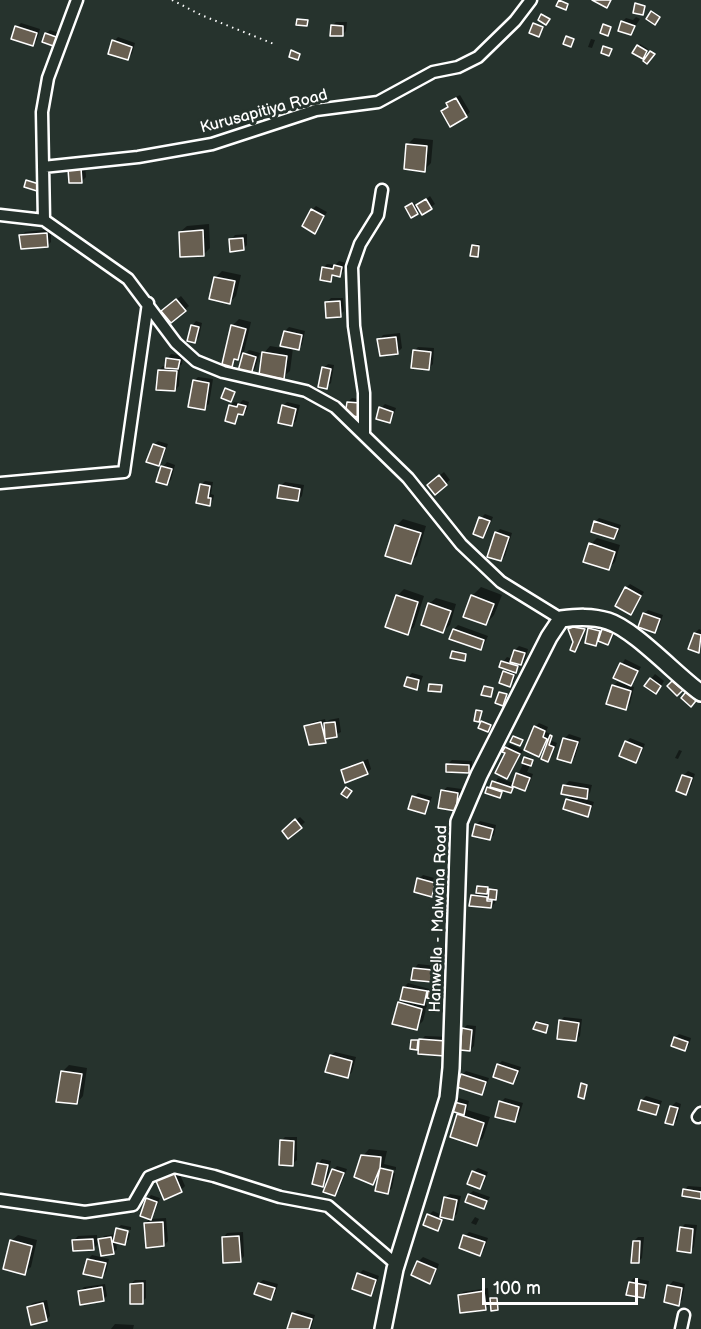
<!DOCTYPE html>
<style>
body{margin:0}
#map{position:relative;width:701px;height:1329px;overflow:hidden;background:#26332d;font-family:"Balsamiq Sans",sans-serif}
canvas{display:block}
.scale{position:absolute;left:482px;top:1278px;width:156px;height:27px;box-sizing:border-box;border:3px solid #fff;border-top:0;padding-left:8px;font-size:18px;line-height:21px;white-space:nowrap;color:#fff;-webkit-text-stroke:4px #26332d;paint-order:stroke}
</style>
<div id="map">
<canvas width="701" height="1329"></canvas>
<div class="scale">100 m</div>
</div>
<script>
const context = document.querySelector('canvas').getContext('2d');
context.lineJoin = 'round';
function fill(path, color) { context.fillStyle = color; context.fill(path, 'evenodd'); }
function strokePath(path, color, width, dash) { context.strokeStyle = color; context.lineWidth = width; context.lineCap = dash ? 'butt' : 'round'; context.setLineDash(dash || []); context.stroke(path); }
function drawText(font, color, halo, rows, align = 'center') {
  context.font = font + ' "Balsamiq Sans",sans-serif'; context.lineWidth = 6; context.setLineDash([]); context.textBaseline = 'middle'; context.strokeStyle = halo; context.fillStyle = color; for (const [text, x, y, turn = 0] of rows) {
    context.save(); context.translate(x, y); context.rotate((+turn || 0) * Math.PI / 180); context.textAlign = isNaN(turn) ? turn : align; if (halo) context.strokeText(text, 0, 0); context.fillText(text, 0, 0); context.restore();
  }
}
fill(new Path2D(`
 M636,17L640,19L631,33L622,22L626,18L633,20Z
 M336,22H347L346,31L342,35L332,26Z
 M21,23L40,29L37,40L33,44L17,27Z
 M50,30L62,34L60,42L46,34Z
 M118,37L135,43L132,54L128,58L114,41Z
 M591,39L595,40L592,48L588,47Z
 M640,44L648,49L644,56L638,46Z
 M460,95L470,112L466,116L442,111L449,106L448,103L452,99Z
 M414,138L433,140L431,163L424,170L407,145Z
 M85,164L86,177L82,181L74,165Z
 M430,196L435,204L423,213L420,209L412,216L408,206L414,203L417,207Z
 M316,206L327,212L315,232L312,210Z
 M209,224L210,248L203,255L180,232L187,226Z
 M51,229V242L47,246L21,236L25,232Z
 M247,234V245L243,249L231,240L235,235Z
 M475,244H480L478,255L473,245Z
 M339,261L346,263L344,271L340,275L335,274L331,281L323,268L327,264L335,265Z
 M222,271L241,275L236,296L229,303L216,277Z
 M181,296L189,306L171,321L167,307Z
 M331,298H343L344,311L340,315L327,302Z
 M239,319L251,322L244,352L232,365V326Z
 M196,321L202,323L199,337L195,341L192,326Z
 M289,327L305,331L302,345L298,349L293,348L290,371L283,377L264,353L270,346L288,349L285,331Z
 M400,333L402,348L398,352L379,340L383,335Z
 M418,347L434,348L433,364L429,368L414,351Z
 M249,350L260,353L255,369L251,373L245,354Z
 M171,354L183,356L182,364L178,368H180L179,386L175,390L159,370L163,366L166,367L167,359Z
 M328,364L334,365L331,383L326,387L324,368Z
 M198,377L213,379L209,404L204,408L194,381Z
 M352,398L364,400L359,415L348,402Z
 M243,400L249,402L247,410L243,414L240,413L235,422L230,406L234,402L240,403Z
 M287,402L300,405L296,421L292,425L283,406Z
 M385,404L396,408L393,417L389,421L381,408Z
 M158,441L168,444L162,460L158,464L154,445Z
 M167,462L175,465L171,480L166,484L163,467Z
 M444,472L450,480L435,493L433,481Z
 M205,481L213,482L211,494L214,495L213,500L209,504L201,485Z
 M285,482L304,485L302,496L298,500L281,486Z
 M485,514L493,517L487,532L483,537L481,518Z
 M599,518L621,525L618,534L614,538L595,522Z
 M403,519L426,526L417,556L410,562L387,555L397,525Z
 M500,529L512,533L505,556L501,560L496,533Z
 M597,538L620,545L615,562L608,568L591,544Z
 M630,584L644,592L631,613L626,588Z
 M481,587L502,595L494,615L486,624L472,596Z
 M404,589L424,596L414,627L407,633L397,596Z
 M436,598L456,604L450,625L443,631L429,604Z
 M648,610L663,615L659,627L655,631L644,614Z
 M578,623L588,625L579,646L575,650V642L570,629Z
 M458,625L488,636L484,645L480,649L451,638L454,629Z
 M594,625L603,627V630L608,626L616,629L612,639L608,643L600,640L596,644L590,629Z
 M699,629L701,630V649L699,651L695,633Z
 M519,646L528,649L525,660L516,671L514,681L510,685L504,672L508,669L503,662L507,657L513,659L515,650Z
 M455,650L467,653L466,658L464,660L453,651Z
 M625,659L641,667L631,684L615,677Z
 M656,661L664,669L661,672L653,664Z
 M412,673L423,676L420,684L416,688L408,677Z
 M655,674L664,681L660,688L646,685Z
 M617,682L634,687L630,704L626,708L613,686Z
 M339,718L341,732L325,741L306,727L310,723L325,719L326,723L329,720Z
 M539,723L548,727L546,732L550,734L544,748L552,741L557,743L552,756L548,760L547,748L539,755L535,727Z
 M569,734L581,738L575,757L571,762L559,758L565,738Z
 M630,738L645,744L640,757L636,761L626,742Z
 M510,744L523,750L511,773L507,777L506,748Z
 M679,750L682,751L678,759L675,758Z
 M527,756L533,759L527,772L533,774L529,785L525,789L515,786L511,792L503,789L501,795L488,788L492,787L498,778L514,783Z
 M368,759L371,769L367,773L342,771L346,767Z
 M452,760L472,761V767L468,772L448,764Z
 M688,771L695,774L690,789L686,793L678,790L684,775Z
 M569,781L592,785L590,793L584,799L594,802L591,811L587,815L568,799L572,795L565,785Z
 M447,787L462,789L459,806L455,810L443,791Z
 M418,793L432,797L428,808L424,813L414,797Z
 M300,817L305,822L289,837L287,827Z
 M480,821L496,825L494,835L489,839L476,825Z
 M423,875L438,879L435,891L431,895L419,879Z
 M480,885L486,886L485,893H488L492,888L498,889L495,903L491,907L472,896L478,892Z
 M418,964L436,966L435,977L431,981L414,969Z
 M408,983L440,992L438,999L428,997L425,1001L428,1002L423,1021L416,1028L399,1003L403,999L404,987Z
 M564,1017L582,1019L580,1036L576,1040L560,1021Z
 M539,1021L549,1024L545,1031L537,1022Z
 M467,1025L476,1026L474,1046L470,1050L463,1029Z
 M679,1034L691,1038L689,1045L685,1049L675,1038Z
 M425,1036L449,1037V1050L421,1044L416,1048L412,1040L418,1039V1043Z
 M335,1052L356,1057L352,1072L347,1077L331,1056Z
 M502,1061L521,1067L517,1078L513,1082L498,1065Z
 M69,1065L87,1068L83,1096L77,1103L62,1072Z
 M466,1071L489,1078L485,1089L481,1093L462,1075Z
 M646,1096L662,1101L659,1109L655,1113L642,1100Z
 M459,1098L469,1101L467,1110L490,1117L483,1138L476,1144L459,1115L461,1112L455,1103Z
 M505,1098L523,1103L519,1116L515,1120L501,1102Z
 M676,1102L681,1104L677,1120L673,1124L667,1122L672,1106Z
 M285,1137H297V1160L292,1164L281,1141Z
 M369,1149L387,1151L384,1164L396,1167V1170L383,1167V1170L395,1173L392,1188L388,1192L380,1176L373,1184L363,1156Z
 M322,1159L331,1161L327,1181L322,1185L318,1164Z
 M337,1166L347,1169L339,1190L335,1194L333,1170Z
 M478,1168L488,1172L484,1183L480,1187L473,1172Z
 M178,1170L185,1186L181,1190L158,1181L162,1177Z
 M688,1186L701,1187V1197L684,1190Z
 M473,1191L490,1197L484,1207L469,1195Z
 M450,1194L461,1196L457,1214L453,1218L445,1217L438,1229L429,1215L433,1211L442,1215L445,1198Z
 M151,1195L160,1198L154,1214L150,1218L147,1199Z
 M475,1217L479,1219L476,1225L471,1223Z
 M166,1218L168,1241L164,1245L145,1223L150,1219Z
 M685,1224L697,1225L694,1247L690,1252L681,1228Z
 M121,1225L131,1227V1230L119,1227Z
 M118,1228V1230L130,1233L129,1239L125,1243L116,1242L117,1249L113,1253L100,1240L104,1236L116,1234Z
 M243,1232L244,1256L240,1261L223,1238L227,1233Z
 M469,1232L488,1238L484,1250L480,1254L465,1236Z
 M18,1235L37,1240L31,1267L24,1273L11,1241Z
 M97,1235V1245L93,1249L74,1240L78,1236Z
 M638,1237H644L642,1258L638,1262L634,1241Z
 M92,1255L109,1259L106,1272L102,1276L88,1259Z
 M423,1257L439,1264L434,1278L430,1282L413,1275L419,1261Z
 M363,1270L379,1276L374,1290L370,1294L359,1274Z
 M634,1278L649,1281L647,1292L643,1296L630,1282Z
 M135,1280H146V1298L142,1302L131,1284Z
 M263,1280L278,1284L275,1294L271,1298L259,1284Z
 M673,1281L685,1284L682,1300L678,1304L669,1286Z
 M105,1284L107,1296L103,1300L80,1291L84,1287Z
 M488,1288L489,1301L493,1297H498V1309L492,1302L486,1308L459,1296L463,1292Z
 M47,1300L50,1316L46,1320L29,1307L33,1303Z
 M297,1310L315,1315L311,1329H289L293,1314Z
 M115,1324L134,1325L133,1329H111Z`), '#0007');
const building = new Path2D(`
 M559,0L568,4L566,10L556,6Z
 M592,0H611L607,8Z
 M635,3L645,6L643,15L633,13Z
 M651,11L660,17L655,25L646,19Z
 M541,14L550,19L546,25L538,20Z
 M297,19L308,20L307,26L296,25Z
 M621,21L635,26L631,35L618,31Z
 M533,23L543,27L539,37L529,33Z
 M603,24L611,27L608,36L600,33Z
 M331,25L343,26V36H330Z
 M15,26L37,33L33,46L11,39Z
 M45,33L59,38L56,47L42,42Z
 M566,36L574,39L571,47L563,44Z
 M112,40L132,47L128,60L108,54Z
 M637,45L647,51L643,59L632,53Z
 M603,46L612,49L609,56L601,53Z
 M291,50L300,54L298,60L289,57Z
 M650,51L655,54L647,64L643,61Z
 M456,98L467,117L450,127L441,111L448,107L446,103Z
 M406,144L427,146L425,172L404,169Z
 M81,168L82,183H69L68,169Z
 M26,180L39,184L37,191L24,187Z
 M426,199L432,209L422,215L416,205Z
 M412,203L418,214L411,218L405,207Z
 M311,209L324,216L315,234L302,226Z
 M203,230L204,256L180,257L179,232Z
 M47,233L48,247L21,249L19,235Z
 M243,238L244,250L230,252L229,239Z
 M472,245L479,246L478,257L470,256Z
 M334,265L342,267L340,277L332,275L331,282L320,280L322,267L333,269Z
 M214,277L235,281L230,304L209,299Z
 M176,299L186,311L171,323L161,311Z
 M340,301L341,317L326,318L325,302Z
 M191,325L199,327L195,343L187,341Z
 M231,325L246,329L238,360L234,359L232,367L222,364Z
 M284,331L302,335L299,350L280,346Z
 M396,337L398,354L380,356L377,339Z
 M413,350L431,352L429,370L411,368Z
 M262,352L287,356L284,379L259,375Z
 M243,353L256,357L251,375L238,371Z
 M166,358L180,360L178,369L165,368Z
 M322,367L331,369L327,389L318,387Z
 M158,370L177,371L175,391L156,390Z
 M193,380L209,383L205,410L188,407Z
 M225,388L235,392L231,402L221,398Z
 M347,402L361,403L359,417L345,415Z
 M238,404L246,406L243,415L238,414L235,424L225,421L229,405L237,407Z
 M282,405L296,409L292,426L278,423Z
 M379,407L393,412L390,423L376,419Z
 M153,444L165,448L159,466L146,462Z
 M161,466L172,469L167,485L156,482Z
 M439,475L447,485L435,495L427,485Z
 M200,484L210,486L208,498H211L210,506L196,503Z
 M279,485L300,489L298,501L277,498Z
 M479,517L490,521L483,538L473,534Z
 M594,521L618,529L614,539L591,532Z
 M395,525L421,533L411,564L385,556Z
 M495,532L509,537L501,561L487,557Z
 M589,543L615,552L609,570L583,562Z
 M625,587L641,596L631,615L615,606Z
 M396,595L418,602L408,635L385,627Z
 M471,595L494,604L486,625L463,617Z
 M428,603L451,611L443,633L421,625Z
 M643,613L660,619L655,633L638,627Z
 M573,627L585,629L575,652L570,650L573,642L568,629Z
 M588,628L600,631L596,646L585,643Z
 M453,629L484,640L481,650L449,639Z
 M602,629L613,633L608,645L598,641Z
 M694,633L701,635L699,653L688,649Z
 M514,650L525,653L521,665L510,662Z
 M452,651L466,654L465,661L450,658Z
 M501,661L518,666L516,673L499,667Z
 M620,663L638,671L631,686L613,678Z
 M503,671L514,675L510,687L499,683Z
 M407,677L419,680L417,690L404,686Z
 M650,678L661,686L656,694L644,686Z
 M672,681L683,690L677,696L667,686Z
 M429,684L442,685L441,692L428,691Z
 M612,685L631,691L626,710L606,704Z
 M484,686L493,688L491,697L481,695Z
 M689,688L699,697L691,707L681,698Z
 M499,692L507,694L503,706L495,703Z
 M476,710L482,711L479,722L474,721Z
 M481,721L491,725L488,732L478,728Z
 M321,722L326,743L309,745L304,726Z
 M335,722L337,737L325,739L324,723Z
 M534,726L545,731L543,737L547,739L539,757L524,750Z
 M550,735L552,736L549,745L554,747L548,762L541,759Z
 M513,736L523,740L520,746L510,742Z
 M563,738L578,742L571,763L557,759Z
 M625,741L642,748L636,763L619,756Z
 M505,747L520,754L507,779L495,773L505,753L502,752Z
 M524,757L533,760L531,766L522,763Z
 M363,762L368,774L345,783L341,770Z
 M446,764L469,765V773L446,772Z
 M516,773L530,778L525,791L512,786Z
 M682,775L692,778L686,795L676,791Z
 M492,781L513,788L511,793L490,787Z
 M563,785L588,789L587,799L561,794Z
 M346,787L352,791L347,798L341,794Z
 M487,787L502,792L500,798L485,793Z
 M441,790L458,793L456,811L438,808Z
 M412,796L429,801L425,814L408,809Z
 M566,799L591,806L588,817L563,809Z
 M295,819L302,828L288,839L282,831Z
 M475,824L493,829L490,840L472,836Z
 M417,878L435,883L432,897L414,892Z
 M477,886L488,887L487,894L476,893Z
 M489,889L497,890L496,900L488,899Z
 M471,895L487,897V901H492L491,908L469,906Z
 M413,968L433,970L432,982L411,980Z
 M403,987L427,991L424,1005L400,1000Z
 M428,991L439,993L438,1000L427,998Z
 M398,1002L422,1009L417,1030L392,1024Z
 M559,1020L579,1023L576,1041L557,1039Z
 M536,1022L548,1025L546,1033L533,1029Z
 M462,1028L472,1030L470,1051L460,1050Z
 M674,1037L688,1042L685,1051L671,1046Z
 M419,1039L446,1041L445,1056L418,1054Z
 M411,1040H418L417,1050L410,1049Z
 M330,1055L352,1061L348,1078L325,1072Z
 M497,1064L518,1071L513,1084L493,1077Z
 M61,1071L82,1074L77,1104L56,1102Z
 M461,1074L486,1082L482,1095L457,1087Z
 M581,1083L587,1085L584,1099L578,1097Z
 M641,1100L659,1105L656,1115L638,1110Z
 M499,1101L519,1107L515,1122L495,1117Z
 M454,1102L466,1105L464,1115L451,1111Z
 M670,1106L678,1108L673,1125L665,1123Z
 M457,1114L484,1123L477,1146L450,1137Z
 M280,1140L294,1141L293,1166L279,1165Z
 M361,1155L381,1157L380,1168L373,1185L354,1177Z
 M317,1163L328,1165L323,1187L312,1184Z
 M380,1168L393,1171L388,1194L375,1191Z
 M332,1169L344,1173L335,1196L323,1192Z
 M472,1171L485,1176L480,1189L467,1184Z
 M174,1173L182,1192L164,1200L156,1181Z
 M683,1189L701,1192V1199L682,1196Z
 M468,1194L487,1201L484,1209L465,1202Z
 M444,1197L457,1200L453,1220L440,1217Z
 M146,1198L157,1202L151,1220L140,1216Z
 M427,1214L442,1220L438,1231L423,1225Z
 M163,1222L164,1246L146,1248L144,1223Z
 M680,1227L693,1229L691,1253L677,1251Z
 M116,1228L128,1231L125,1245L113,1242Z
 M463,1235L485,1242L480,1256L459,1248Z
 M239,1236L241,1262L223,1263L222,1237Z
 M111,1237L114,1254L101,1256L98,1239Z
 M93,1239L94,1250L73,1251L72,1240Z
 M10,1240L32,1246L25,1275L3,1269Z
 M633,1241H640L639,1263H631Z
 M87,1259L106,1263L102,1278L83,1274Z
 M417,1261L436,1269L430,1284L411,1275Z
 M357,1273L376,1280L371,1296L352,1289Z
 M629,1282L646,1285L644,1298L626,1295Z
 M143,1283V1304H130V1284Z
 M258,1283L275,1288L271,1300L254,1294Z
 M667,1285L682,1288L679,1306L664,1302Z
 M102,1287L104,1301L80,1305L78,1291Z
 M484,1291L486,1310L460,1313L458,1295Z
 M490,1298H497L498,1310L491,1311Z
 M43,1303L47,1321L31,1325L27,1307Z
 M292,1313L312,1319L309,1329H287Z`);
fill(building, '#685f51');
strokePath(building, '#fff', 1.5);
const street = new Path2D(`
 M43,167L138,157L212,144L316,110L378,102L433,72L458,67L478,57L515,21L531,0
 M0,215L44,220L128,279L176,343L196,361L223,372L306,391L335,407L408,478L461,544L501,582L561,619
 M44,220L42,112L48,78L77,0
 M364,433V393L354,326L352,267L360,244L378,215L382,190
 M0,483L124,472L148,303
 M698,1117L701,1113
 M0,1200L85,1212L133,1205L149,1177L174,1167L214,1176L280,1197L328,1206L396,1264
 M681,1329L684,1315`);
const secondary = new Path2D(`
 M383,1329L395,1269L448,1098L451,1068L459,822L479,775L549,637L561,619C577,617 592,616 608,621C634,629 677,676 701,693`);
strokePath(street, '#fff', 15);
strokePath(secondary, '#fff', 20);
strokePath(new Path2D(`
 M172,0L201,15L274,44`), '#fff', 2, [1.5, 4.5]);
strokePath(street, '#26332d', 10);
strokePath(secondary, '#26332d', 15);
drawText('16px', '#fff', '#26332d', [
 ["Kurusapitiya Road",264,112,-15],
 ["Hanwella - Malwana Road",439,919,-88]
]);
</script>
